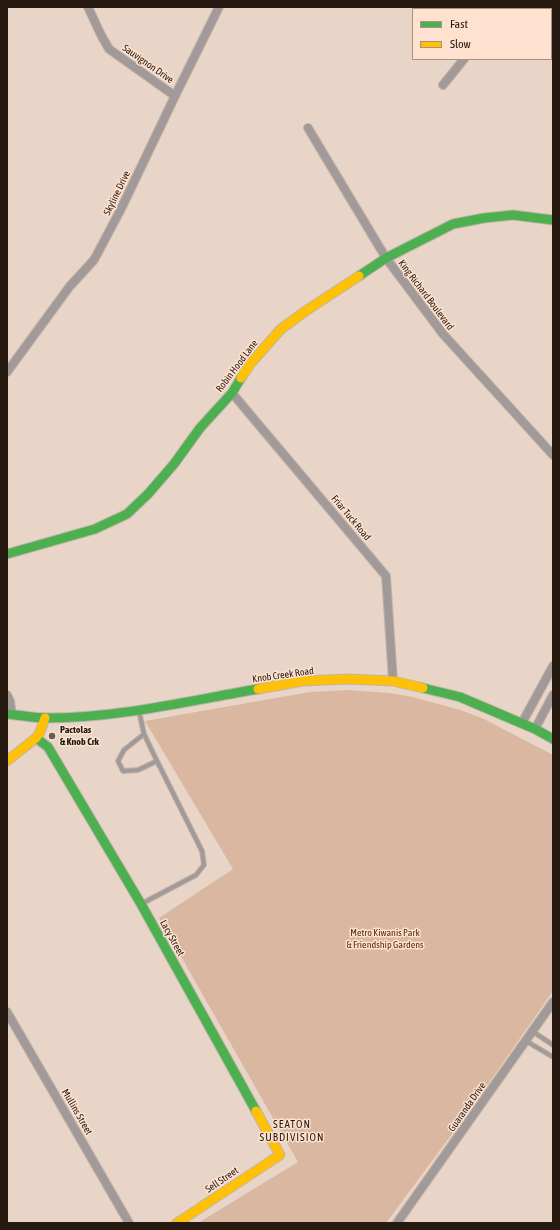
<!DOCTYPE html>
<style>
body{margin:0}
#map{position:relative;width:560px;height:1230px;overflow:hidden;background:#e8d5c8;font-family:"Asap Condensed",sans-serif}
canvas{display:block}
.frame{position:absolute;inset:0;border:8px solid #261910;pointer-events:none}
.legend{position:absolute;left:412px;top:8px;width:140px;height:52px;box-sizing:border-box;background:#fee1ce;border:1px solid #a89182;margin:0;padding:5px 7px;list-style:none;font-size:12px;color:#261910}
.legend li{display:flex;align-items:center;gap:8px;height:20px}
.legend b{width:20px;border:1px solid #a89182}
</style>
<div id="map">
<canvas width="560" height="1230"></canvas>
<div class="frame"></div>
<ul class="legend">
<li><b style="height:5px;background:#4caf50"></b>Fast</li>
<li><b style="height:5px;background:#ffc107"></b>Slow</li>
</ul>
</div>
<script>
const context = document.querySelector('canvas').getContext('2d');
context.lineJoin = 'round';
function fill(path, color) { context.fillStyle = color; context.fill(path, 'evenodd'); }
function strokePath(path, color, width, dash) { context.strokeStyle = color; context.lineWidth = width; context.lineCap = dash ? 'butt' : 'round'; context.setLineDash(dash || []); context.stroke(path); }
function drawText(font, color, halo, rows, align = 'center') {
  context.font = font + ' "Asap Condensed",sans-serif'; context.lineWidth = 3; context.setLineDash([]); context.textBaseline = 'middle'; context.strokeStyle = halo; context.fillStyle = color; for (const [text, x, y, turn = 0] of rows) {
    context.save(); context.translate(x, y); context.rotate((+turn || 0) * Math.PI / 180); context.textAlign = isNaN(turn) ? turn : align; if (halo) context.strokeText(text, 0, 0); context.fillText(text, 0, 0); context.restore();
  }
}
fill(new Path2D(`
 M349,690L389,693L413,697L460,710L482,718L553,755V991L472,1107L386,1223H198L298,1162L159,918L233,869L145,721L310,692Z`), '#d9b7a0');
const lane = new Path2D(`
 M139,711L144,734L157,761
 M143,903L196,875L204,865L202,851L157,761L138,770L123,771L118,761L124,750L144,734
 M532,1031L553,1045
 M526,1041L553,1057`);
const street = new Path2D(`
 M88,7L101,35L109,49L175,96
 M478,7L480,9
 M443,85L464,59
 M308,128L386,258L443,334L553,455
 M7,372L70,286L94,260L121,209L175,96L219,7
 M232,393L386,576L393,681
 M7,695L10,701L12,715
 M522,723L553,666
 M535,729L553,695
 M7,1012L129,1223
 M397,1223L553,1002`);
const fast = new Path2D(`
 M359,276L386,258L453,224L484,218L513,215L553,220
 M7,554L95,529L127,514L148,494L174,464L200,428L232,393L241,378
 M423,688L460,697L535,729L553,739
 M7,714C20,715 33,718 47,718C118,718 188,701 258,689
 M36,738L48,747L141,904L256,1111`);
const slow = new Path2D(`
 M241,378L251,363L281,329L307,310L359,276
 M258,689L303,681L348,679L393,681L423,688
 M7,761L36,738L40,732L45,718
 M177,1223L280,1155L256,1111`);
strokePath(lane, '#c3b4a9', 6);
strokePath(street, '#c3b4a9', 10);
strokePath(fast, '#c3b4a9', 11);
strokePath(slow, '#c3b4a9', 11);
strokePath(lane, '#a19a99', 4);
strokePath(street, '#a19a99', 8);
strokePath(fast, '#4caf50', 9);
strokePath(slow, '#ffc107', 9);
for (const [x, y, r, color] of [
 [52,736,4,"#6a5b50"]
]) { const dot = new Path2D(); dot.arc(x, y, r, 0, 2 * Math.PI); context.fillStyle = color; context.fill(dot); strokePath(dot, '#fee1ce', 1.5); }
drawText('10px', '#261910', '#fee1ce', [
 ["Sauvignon Drive",148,64,35],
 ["Skyline Drive",117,193,-64],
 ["King Richard Boulevard",426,295,53],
 ["Robin Hood Lane",237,366,-53],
 ["Friar Tuck Road",351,518,50],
 ["Knob Creek Road",283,675,-8],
 ["Lacy Street",172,938,61],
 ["Guaranda Drive",467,1107,-55],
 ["Mullins Street",77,1112,60],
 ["Sell Street",222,1180,-34]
]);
drawText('bold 10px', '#261910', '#fee1ce', [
 ["Pactolas",60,730],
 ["& Knob Crk",60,742]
], 'left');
drawText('10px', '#542e11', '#fee1ce', [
 ["Metro Kiwanis Park",385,933],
 ["& Friendship Gardens",385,945]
]);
context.letterSpacing = '1px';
drawText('11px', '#261910', '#fee1ce', [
 ["SEATON",292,1125],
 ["SUBDIVISION",292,1138]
]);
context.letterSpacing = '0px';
</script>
